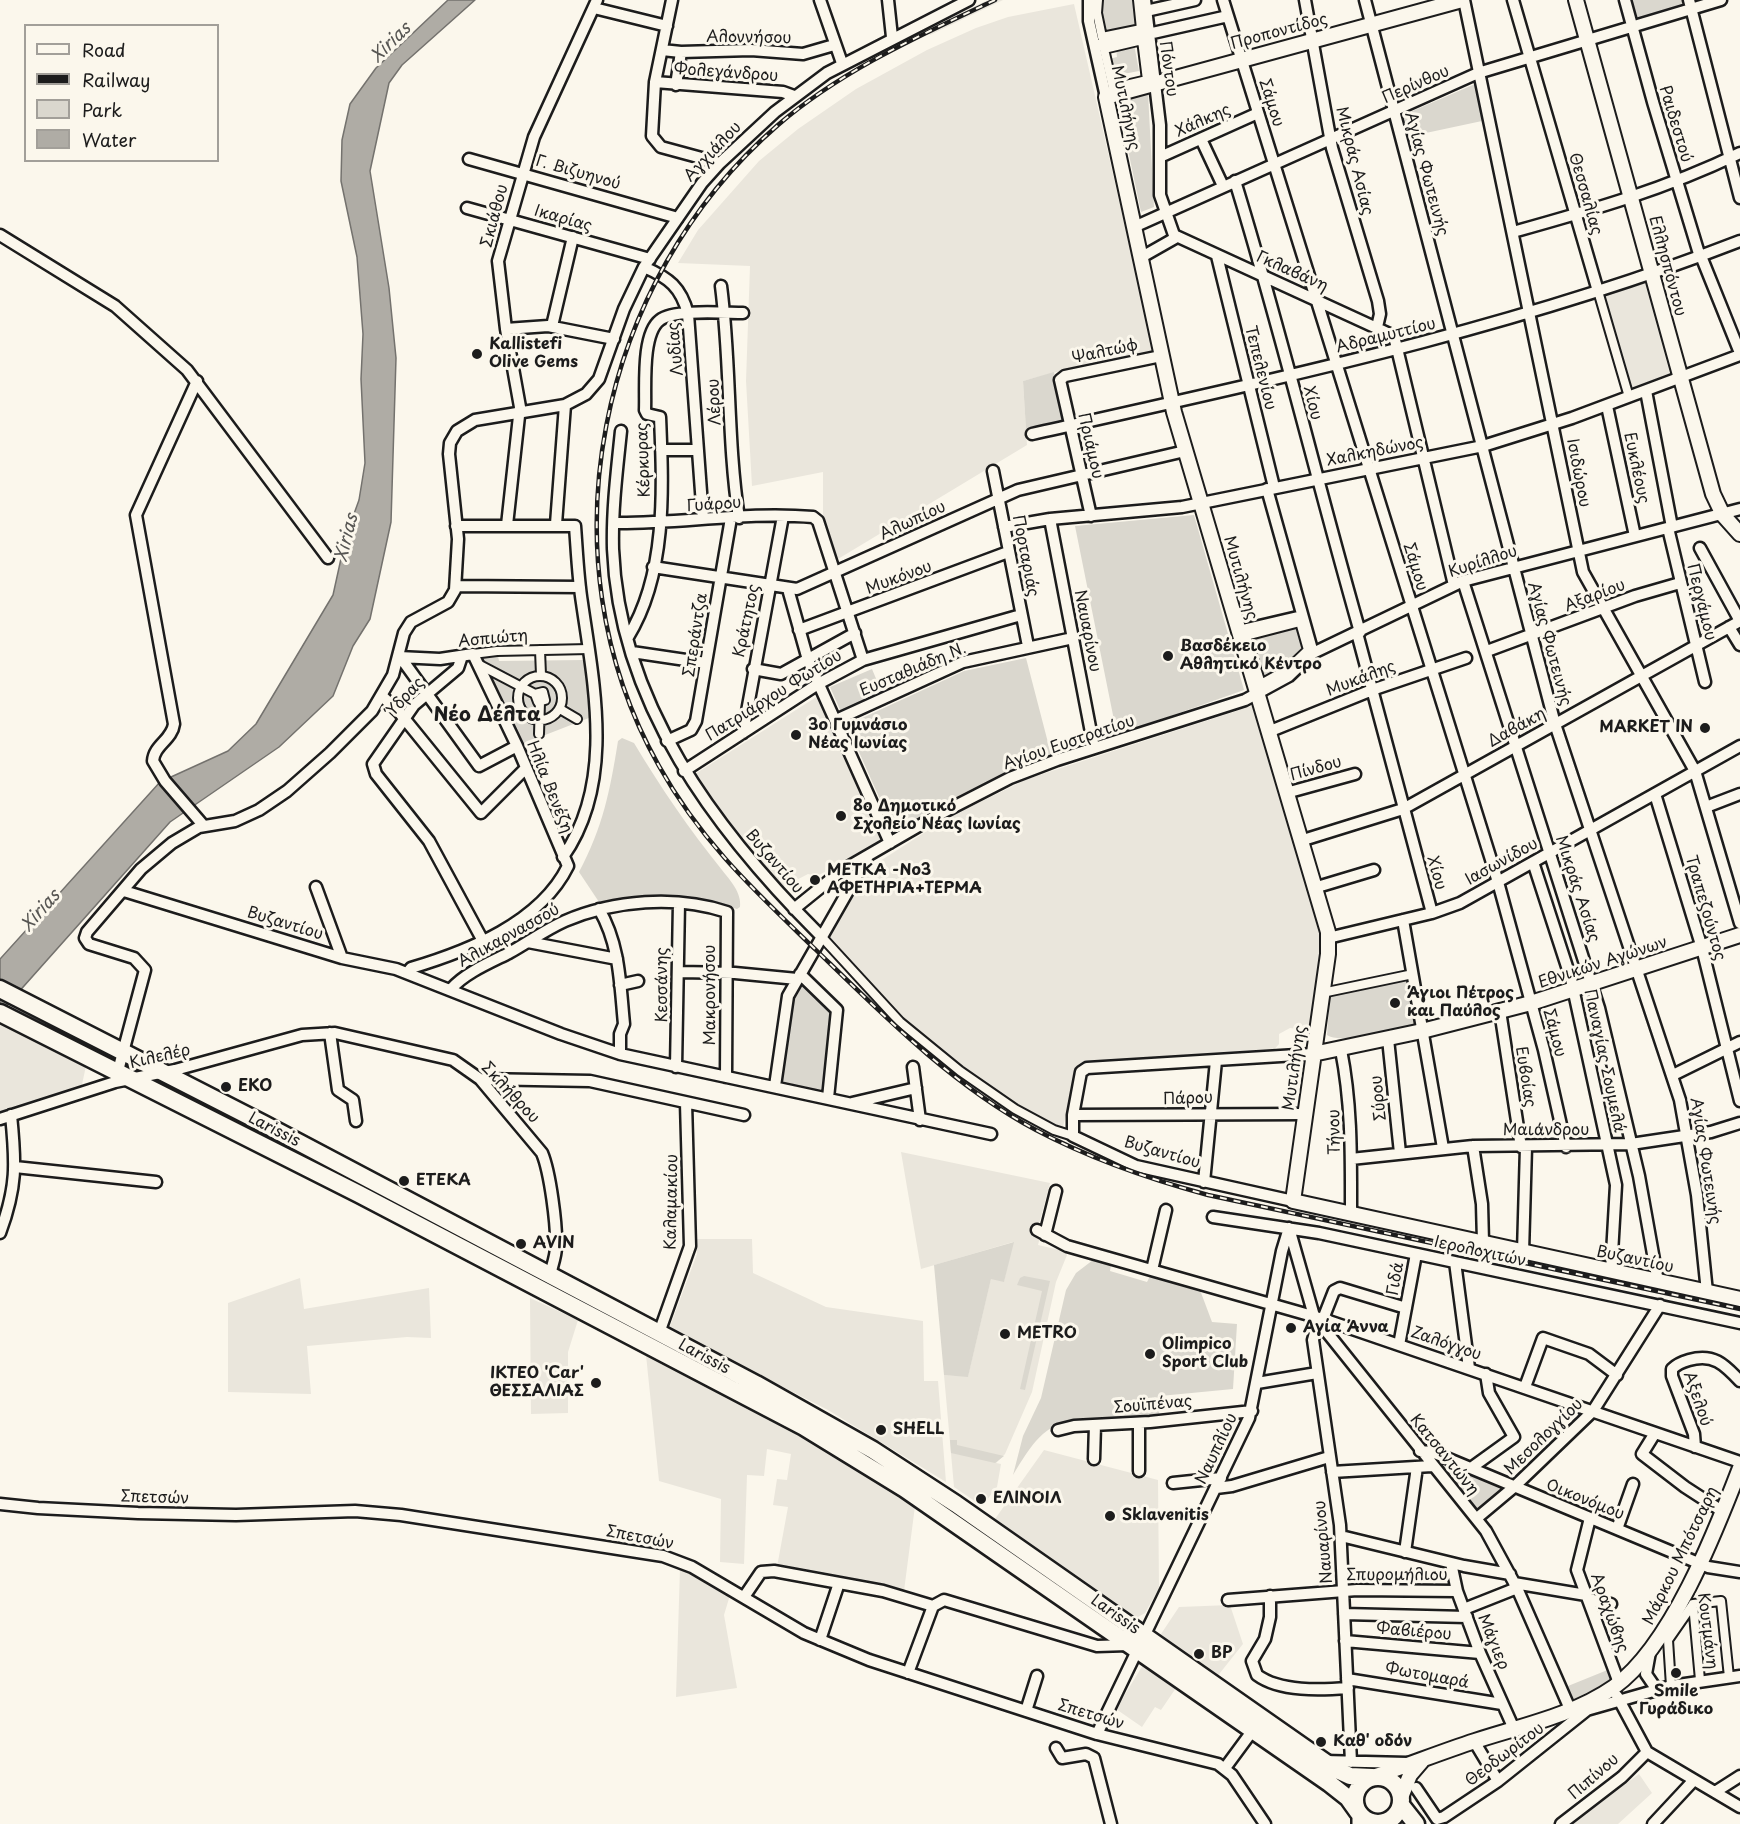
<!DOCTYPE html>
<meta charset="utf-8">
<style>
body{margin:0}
#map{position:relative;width:1740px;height:1824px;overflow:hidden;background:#fbf7ec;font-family:"Playpen Sans",sans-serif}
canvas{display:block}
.legend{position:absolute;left:24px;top:24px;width:195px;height:138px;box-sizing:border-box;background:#fbf7ec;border:2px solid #a29f99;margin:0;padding:8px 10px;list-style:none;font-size:18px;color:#1c1c1c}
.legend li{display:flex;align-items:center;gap:12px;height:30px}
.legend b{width:30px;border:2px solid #a29f99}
</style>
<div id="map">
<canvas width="1740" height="1824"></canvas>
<ul class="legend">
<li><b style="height:8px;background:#fbf7ec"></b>Road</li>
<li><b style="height:8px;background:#1c1c1c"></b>Railway</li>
<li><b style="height:16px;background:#dad7ce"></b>Park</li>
<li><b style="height:16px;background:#afaca5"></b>Water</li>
</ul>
</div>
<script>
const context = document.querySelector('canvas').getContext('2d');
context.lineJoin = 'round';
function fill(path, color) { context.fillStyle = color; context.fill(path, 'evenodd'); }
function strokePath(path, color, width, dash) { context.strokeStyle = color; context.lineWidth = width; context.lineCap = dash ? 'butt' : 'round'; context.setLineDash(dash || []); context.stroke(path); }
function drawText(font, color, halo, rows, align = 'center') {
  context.font = font + ' "Playpen Sans",sans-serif'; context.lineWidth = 6; context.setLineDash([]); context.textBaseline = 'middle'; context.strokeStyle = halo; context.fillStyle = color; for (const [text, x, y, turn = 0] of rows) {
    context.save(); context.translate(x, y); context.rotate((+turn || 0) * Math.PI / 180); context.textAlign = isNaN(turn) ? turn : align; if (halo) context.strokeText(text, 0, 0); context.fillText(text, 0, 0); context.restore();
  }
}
fill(new Path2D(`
 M988,0H1003L930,35L927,29Z
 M1074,4L1154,353L1087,364L1023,381L1027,445L833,562L823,529V472L752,486L746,381L750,266L678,263L698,230L759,161L798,129L856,89L927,50L976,28L1008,17Z
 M1645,283L1670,374L1631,388L1604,296Z
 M818,696L884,841L817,876L808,874L783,887L746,847L695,774Z
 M1252,706L1322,938L1310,1031L1290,1028L1279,1034V1044L1271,1053L1080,1065L1062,1130L1020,1109L971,1075L898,1014L826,938L866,870L944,820L1027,779Z
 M0,1021L86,1066L81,1089L0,1113Z
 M901,1152L1050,1183L1036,1235L1040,1237L1038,1245L1064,1251L1067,1255L1056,1282L1032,1392L1005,1454L996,1463L1001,1464L997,1487L982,1506L954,1487L944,1375L968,1376L991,1278L1004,1281L1013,1242L921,1269Z
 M696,1239H752L753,1273L826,1307L923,1321L924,1381H938L946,1482L828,1410L669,1329L697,1254Z
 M300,1278L304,1309L429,1288L431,1338L407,1337L307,1346L311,1394L228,1392V1303Z
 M530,1298L578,1320L568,1352V1413L531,1414Z
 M646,1355L798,1435L915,1506L904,1591L777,1567L788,1507L773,1505L777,1479L787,1480L791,1454L767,1449L764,1476L747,1475L744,1564L720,1562L721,1499L659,1481Z
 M1044,1450L1158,1480L1159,1588L1145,1613L1138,1617L1131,1615L995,1519Z
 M680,1568L730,1595L724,1615L737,1688L676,1697Z
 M1230,1605L1243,1644L1216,1678L1159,1637L1179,1607Z
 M1143,1665L1176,1688L1161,1710L1155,1707L1142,1727L1116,1709Z
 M1639,1774L1652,1793L1618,1824H1572Z`), '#eae6dc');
fill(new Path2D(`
 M1100,0H1137L1139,28L1103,36L1099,15Z
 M1631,0H1683L1684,5L1636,19Z
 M1134,44L1139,71L1113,76L1109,59L1117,57L1116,48Z
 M1475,84L1482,121L1407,137L1401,116Z
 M1148,93L1154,207L1141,212L1118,102Z
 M1054,372L1065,421L1026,430L1023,381Z
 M1194,515L1244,690L1117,735L1075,526Z
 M1299,624L1306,649L1293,663L1262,682L1248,637Z
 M585,655L594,716L522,744L479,658L498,656L499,661L584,660Z
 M1026,658L1052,758L1020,769L894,831L847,725L964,671Z
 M872,669L882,693L841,712L830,687Z
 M622,738L634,743C661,788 689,829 722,870C730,880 742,893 740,907L737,909C691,893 645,893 599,902L579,872C603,827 610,791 618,741Z
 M1407,978L1415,1024C1398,1029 1341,1045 1327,1035L1330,995Z
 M803,983L835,1011L827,1085L821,1093L781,1082L792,1003Z
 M1014,1242L1004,1282L991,1279L968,1377L944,1375L934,1265Z
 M1093,1260L1111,1265L1110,1271L1147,1282L1150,1276L1200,1290L1212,1322L1237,1324L1233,1389L1160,1396L1159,1415H1150V1418L1063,1422C1038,1431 1026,1454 1013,1475L1023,1436L1041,1398L1066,1290L1076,1273Z
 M1024,1276L1050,1281L1025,1390L1020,1389L1042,1291L1017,1285L1020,1278Z
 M950,1440H957V1445L1004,1456L995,1463L951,1453Z
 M1441,1460L1506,1489L1478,1512L1437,1464Z
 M1610,1669L1614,1679L1574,1699L1568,1686Z`), '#dad7ce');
const water = new Path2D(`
 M448,0H475L402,65L389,83L370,171L389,288L396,358L391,522L370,619L353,646L333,696L279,747L170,822L0,1013V959L160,782L228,751L256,724L333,595L346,536L359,500L365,463L361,379L363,334L357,257L341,181L342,140L350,104L376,68Z`);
fill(water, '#afaca5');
strokePath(water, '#74726e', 1.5);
const pedestrian = new Path2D(`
 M1098,0L1097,13L1102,37L1141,29L1138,0
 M1142,40L1147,80L1113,88L1104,49Z
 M1598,291L1629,397
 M1300,622L1308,650L1288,669L1261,684L1246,636Z
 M540,650L541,675
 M473,654L497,651L589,649
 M478,664L535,694L538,702L545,700L543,692L535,694
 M518 698a22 22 0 1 1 44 0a22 22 0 1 1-44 0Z
 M560,709L577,719
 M504,718L521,709
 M539,734L540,702
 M820,935L900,1022L960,1071L1015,1109L1054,1130L1073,1136
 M1322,993L1413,974
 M1693,1604L1700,1680
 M1671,1686L1668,1640L1693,1604L1721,1601L1729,1677`);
const minor = new Path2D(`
 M672,0L655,82L652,136L661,147L720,163
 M820,0L842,63
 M888,0L892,37
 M1089,0V21L1106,97
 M1145,0L1160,125V195L1174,235L1394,336L1454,585
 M1223,0L1498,882L1544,1050L1566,1147
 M1305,0L1332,148L1378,301L1380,314L1377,327
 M1365,0L1555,724L1680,1100L1697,1195L1707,1292
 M1464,0L1583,572L1695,771L1740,923
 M1513,0L1598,291
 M1625,0L1653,102L1700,257
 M1689,0L1740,198
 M594,8L667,26
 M1146,11L1195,0
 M1095,46L1228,16
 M662,50L681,52L751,50L803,54L834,45
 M655,82L783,92L794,96
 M676,85L681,52
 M1201,139L1223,186
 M1160,157L1258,113
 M469,159L678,218
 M1235,181C1281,330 1317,482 1360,632
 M467,208L650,259
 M1134,227L1478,73L1721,0
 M1513,232C1592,210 1666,189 1740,153
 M0,235L115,306L187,370L328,558
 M1217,256L1274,487
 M1701,256L1740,353
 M1140,258L1177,237
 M644,267C669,278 681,287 688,314L703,519
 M721,286C731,363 727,441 739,518
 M552,326L573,237
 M506,329L548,326L614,339
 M197,381L136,515L174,724C172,740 154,745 153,761L165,781L203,825
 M1646,391L1672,527
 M1607,406L1635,536
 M621,431C617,470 612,509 613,549C619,703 716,831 820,935
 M1032,434C1271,380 1511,330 1740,241
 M661,450H698
 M993,471L1028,646
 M1267,489L1313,653
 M1091,516L1060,380L1065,376L1161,356
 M1050,519L1094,748
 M614,523C680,524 747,511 813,517L818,521L863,660
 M556,524L565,405
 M507,525L520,407L506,329L498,261L534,137L597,0
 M456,526H575C577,552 578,578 582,603C594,686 615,783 563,857
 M1004,527L1050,519L1182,507L1483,446L1572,418L1740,355
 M1668,528L1705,682
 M653,567L797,589L1018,490L1185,451
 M1463,581L1599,1008L1639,1176L1658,1282
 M456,586L580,587
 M788,589L808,660L890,843
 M1729,627L1740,645
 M799,630L1008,552
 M1238,631L1302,616
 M1357,633L1432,913
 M628,637C667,574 663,489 660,417L647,414L645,410C646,389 641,334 660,320C673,309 725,313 743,313
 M1487,651L1635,596L1680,583
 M632,652L706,663
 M462,656L458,668L414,705L373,764L376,774L429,841L483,941
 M399,657L440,659L473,654L517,746L568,866C540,923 468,951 411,968L407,973
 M401,658L479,766L517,746
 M753,669L781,674L855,633
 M382,696L399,712L481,813L526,768
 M836,720L963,662L1073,638
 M1268,732L1372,690L1466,658
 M743,733L783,516
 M667,741L691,730L696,721L731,518
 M684,771L818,684L863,660L1021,615
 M1286,793L1355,774
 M1655,794L1702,948L1740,1101
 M1706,807L1740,794
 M1300,841L1403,809L1740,621L1700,548
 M1533,862L1571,979L1616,1185L1611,1271
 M316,887L342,958
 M1314,888L1374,870
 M124,891L342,958L396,969L561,1034L620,1054L991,1134
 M599,909C620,945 620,984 624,1024L620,1034V1054
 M794,909L841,871L936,816L1010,778L1057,760L1245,700L1289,676L1313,653L1463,581L1740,509
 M1403,920L1443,1148
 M1328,938L1432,913L1460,903L1740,746
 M528,942L617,959
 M679,972L735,973L797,979
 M800,974L837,1010L828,1098
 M620,985L638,981
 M451,989C465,973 489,963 509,953C527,943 545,930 565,921C614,900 676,895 727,912L726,1077
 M1500,1011L1521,1147
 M330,1033L338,1090L353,1100L356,1121
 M1388,1039L1400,1153
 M1341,1050C1352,1105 1351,1158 1351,1214
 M676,1067L679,903
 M913,1067L920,1120
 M1673,1075L1740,1042
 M480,1079L590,1081L744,1115
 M115,1082L145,970L134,958L89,944L85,938L87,932L141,869L172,843L199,827L235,821L259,810L287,791L330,753L372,711L393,675L404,633L411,622L448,602L455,590L458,539L449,454L450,443L457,431L475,420L565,405L586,394L599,379L624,309L644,267L702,183L720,163L775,112L827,73L969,0
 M775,1086L788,996L868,856
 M852,1103L916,1088
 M1073,1115L1305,1114
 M0,1119L115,1082L175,1070L302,1035L335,1033L453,1060L480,1079L542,1153C550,1172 557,1225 556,1247C556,1256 552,1266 550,1275
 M1473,1146L1482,1204L1483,1242
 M1351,1159L1473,1146L1631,1144L1711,1132L1740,1123
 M15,1167L156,1182
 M1204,1182L1216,1061
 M1293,1201L1136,1166L1073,1136V1115L1081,1072L1087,1068L1313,1054
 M1213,1217L1319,1233L1740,1323
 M1289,1228L1314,1316L1486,1531L1517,1588L1570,1709
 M1037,1230L1067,1246L1323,1319L1740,1462
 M0,1233C17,1187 16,1164 11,1115
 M1045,1235L1056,1191
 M1523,1252L1526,1147
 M1455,1262L1469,1368
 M1152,1270L1166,1210
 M1323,1319L1334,1291L1340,1288L1406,1308
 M1318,1322L1313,1340L1340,1525L1351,1762
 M659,1333L690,1246L686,1103
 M1399,1345L1416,1254
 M1257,1383L1317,1373
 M1525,1387L1543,1338L1589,1354L1617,1375
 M1058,1430L1074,1426L1150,1422L1252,1411
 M1655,1433L1642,1454L1685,1487L1722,1511
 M1695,1447L1694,1434L1672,1376V1369C1677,1364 1682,1362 1689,1360C1713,1353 1724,1364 1740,1381
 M1420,1451L1432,1452L1708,1567L1740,1572
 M1094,1459L1095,1425
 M1471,1468L1514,1437L1489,1393L1486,1374
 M1139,1471V1423
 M1332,1472L1432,1466
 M1173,1483L1221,1478
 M1216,1488L1232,1486L1329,1457
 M0,1504L38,1508L138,1513L236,1515L355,1511L401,1515L663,1556L692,1567L804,1633L869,1660L1097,1734L1218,1764L1232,1775L1265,1824
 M1477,1518L1514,1487L1593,1411L1660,1305
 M1590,1518L1577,1570L1619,1683
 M1617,1529L1633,1484
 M1341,1536L1464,1566L1510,1574
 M1405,1552L1417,1467
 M1451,1563L1457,1591L1480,1653L1514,1729
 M1514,1583L1586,1595
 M1270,1596V1617L1265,1639L1252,1661L1257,1675C1280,1692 1321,1690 1348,1688
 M744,1597L761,1572L774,1571L883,1591L933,1606
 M1588,1599L1611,1604
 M1228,1600L1357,1590L1457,1591
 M1464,1609L1517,1588
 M1344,1614L1467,1617
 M820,1640L839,1583
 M1345,1641L1480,1653
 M1650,1652L1646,1674L1657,1690
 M908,1673L933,1606L944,1600L1097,1646L1128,1645
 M1347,1679L1502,1704
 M1617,1696L1647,1752L1740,1807
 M1026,1711L1037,1676
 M1583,1711L1671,1686L1740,1676
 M1097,1734L1249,1418L1282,1251L1289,1228
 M1474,1741L1498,1781
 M1056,1748L1062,1758L1086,1754L1094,1758L1111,1824
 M1324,1761L1407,1763
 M1225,1768L1253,1730
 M1416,1788L1437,1819L1444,1817L1498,1781L1587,1710
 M1715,1792L1740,1776
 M1561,1824L1622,1777L1647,1752
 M1653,1824L1694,1780`);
const tertiary = new Path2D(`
 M1462,0L1106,97L1174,412L1328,932V954L1293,1201L1740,1299
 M1576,0L1713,494L1723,515L1740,534
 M1313,1054L1422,1031L1531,1003L1740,935
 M1376,1776C1409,1765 1441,1752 1475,1741C1521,1726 1574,1715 1614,1687C1671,1646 1715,1533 1740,1468
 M1402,1795L1410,1775L1422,1761`);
const secondary = new Path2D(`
 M1360,1824V1814
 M1379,1824L1380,1823`);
const primary = new Path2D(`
 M0,989L264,1124L756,1384L873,1450L956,1504L1335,1769L1350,1776L1372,1777
 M0,1013L359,1194L804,1427L905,1489L1329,1783L1348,1798L1358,1812
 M1355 1800a23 23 0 1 1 46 0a23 23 0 1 1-46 0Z
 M1401,1805L1416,1824`);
strokePath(pedestrian, '#1c1c1c', 12);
strokePath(minor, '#1c1c1c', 15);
strokePath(tertiary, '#1c1c1c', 18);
strokePath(secondary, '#1c1c1c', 20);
strokePath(primary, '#1c1c1c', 21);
strokePath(pedestrian, '#fbf7ec', 8);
strokePath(minor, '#fbf7ec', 10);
strokePath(tertiary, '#fbf7ec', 14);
strokePath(secondary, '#fbf7ec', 15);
strokePath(primary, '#fbf7ec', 16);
const rail = new Path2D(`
 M995,0C919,36 842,70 778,125C598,281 540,556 659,766C702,843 755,891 816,950C884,1016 952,1085 1036,1130C1091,1159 1149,1179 1208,1195L1740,1309`);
strokePath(rail, '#1c1c1c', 4.5);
strokePath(rail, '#fbf7ec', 2, [7]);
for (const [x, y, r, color] of [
 [477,354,6,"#1c1c1c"],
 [1168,656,6,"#1c1c1c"],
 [1705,728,6,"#1c1c1c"],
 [796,735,6,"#1c1c1c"],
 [841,816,6,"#1c1c1c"],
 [815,880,6,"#1c1c1c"],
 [1395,1003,6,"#1c1c1c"],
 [226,1087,6,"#1c1c1c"],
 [404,1181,6,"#1c1c1c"],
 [521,1244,6,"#1c1c1c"],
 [1291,1328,6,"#1c1c1c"],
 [1005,1334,6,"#1c1c1c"],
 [1150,1354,6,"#1c1c1c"],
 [596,1383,6,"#1c1c1c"],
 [881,1430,6,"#1c1c1c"],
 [981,1499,6,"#1c1c1c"],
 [1110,1516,6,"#1c1c1c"],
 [1199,1654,6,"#1c1c1c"],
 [1676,1673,6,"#1c1c1c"],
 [1321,1742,6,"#1c1c1c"]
]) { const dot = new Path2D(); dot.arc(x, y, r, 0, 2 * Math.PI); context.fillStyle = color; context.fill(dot); strokePath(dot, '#fbf7ec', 2); }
drawText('16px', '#1c1c1c', '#fbf7ec', [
 ["Προποντίδος",1279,32,-15],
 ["Αλοννήσου",749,38,1],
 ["Πόντου",1168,69,82],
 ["Φολεγάνδρου",726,73,4],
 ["Περίνθου",1416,85,-24],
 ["Σάμου",1271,103,72],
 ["Μυτιλήνης",1125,108,78],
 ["Χάλκης",1203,121,-24],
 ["Ραιδεστού",1675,124,73],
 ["Αγχιάλου",713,152,-47],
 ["Μικράς Ασίας",1354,161,76],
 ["Γ. Βιζυηνού",578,173,16],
 ["Αγίας Φωτεινής",1426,174,75],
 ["Θεσσαλίας",1585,194,74],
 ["Σκιάθου",495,216,-75],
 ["Ικαρίας",563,219,16],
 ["Ελλησπόντου",1667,266,75],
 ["Γκλαβάνη",1292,272,24],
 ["Αδραμυττίου",1386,336,-14],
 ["Λυδίας",676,349,-95],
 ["Ψαλτώφ",1105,352,-12],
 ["Τεπελενίου",1260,368,76],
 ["Λέρου",715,402,-93],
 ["Χίου",1312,403,76],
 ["Πριάμου",1090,446,77],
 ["Χαλκηδώνος",1375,452,-11],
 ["Κέρκυρας",644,460,-92],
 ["Ευκλέους",1636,468,78],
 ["Ισιδώρου",1578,473,79],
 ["Γυάρου",714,505,-4],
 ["Αλωπίου",913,521,-25],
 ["Πορταριάς",1025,556,79],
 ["Κυρίλλου",1483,562,-18],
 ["Σάμου",1415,567,73],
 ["Μυκόνου",899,578,-20],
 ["Μυτιλήνης",1240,578,74],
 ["Αξαρίου",1595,596,-21],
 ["Περγάμου",1701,602,76],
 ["Κράτητος",747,621,-78],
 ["Ναυαρίνου",1087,631,79],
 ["Σπεράντζα",696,635,-81],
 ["Ασπιώτη",493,639,-5],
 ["Αγίας Φωτεινής",1549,644,75],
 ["Ευσταθιάδη Ν.",913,670,-23],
 ["Μυκάλης",1361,679,-21],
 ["Πατριάρχου Φωτίου",774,696,-32],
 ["Ύδρας",406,697,-47],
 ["Δαβάκη",1517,728,-29],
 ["Αγίου Ευστρατίου",1069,743,-19],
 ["Πίνδου",1316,769,-16],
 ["Ηλία Βενέζη",549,787,68],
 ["Βυζαντίου",774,862,49],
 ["Ιασωνίδου",1502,862,-29],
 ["Χίου",1436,873,74],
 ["Μικράς Ασίας",1577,889,72],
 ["Τραπεζούντος",1705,908,74],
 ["Βυζαντίου",285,924,17],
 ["Αλικαρνασσού",509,936,-29],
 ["Εθνικών Αγώνων",1603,963,-18],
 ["Κεσσάνης",663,985,-90],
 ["Μακρονήσου",711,995,-90],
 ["Σάμου",1554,1033,75],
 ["Κιλελέρ",160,1057,-13],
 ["Παναγίας Σουμελά",1604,1061,78],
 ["Μυτιλήνης",1295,1068,-82],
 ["Ευβοίας",1525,1077,81],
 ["Σκλήθρου",510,1093,47],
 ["Σύρου",1379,1098,-96],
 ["Πάρου",1188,1099,-2],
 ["Larissis",274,1130,27],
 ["Μαιάνδρου",1546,1131],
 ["Τήνου",1335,1132,-91],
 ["Βυζαντίου",1162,1153,16],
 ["Αγίας Φωτεινής",1705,1161,81],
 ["Καλαμακίου",672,1202,-89],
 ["Ιερολοχιτών",1480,1252,12],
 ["Βυζαντίου",1635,1260,12],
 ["Γιδά",1396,1279,-80],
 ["Ζαλόγγου",1446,1344,19],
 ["Larissis",704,1357,28],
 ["Αξελού",1697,1399,71],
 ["Σουϊπένας",1153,1405,-5],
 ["Μεσολογγίου",1544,1437,-44],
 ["Ναυπλίου",1217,1449,-65],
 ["Κατσαντώνη",1444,1455,51],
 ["Σπετσών",155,1498,2],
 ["Οικονόμου",1585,1500,22],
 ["Σπετσών",640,1538,11],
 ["Ναυαρίνου",1324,1542,-95],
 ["Μάρκου Μπότσαρη",1681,1556,-64],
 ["Σπυρομήλιου",1397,1576],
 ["Αραχώβης",1609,1613,70],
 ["Larissis",1115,1615,35],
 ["Κουτμάνη",1707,1631,83],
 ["Φαβιέρου",1414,1632,5],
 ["Μάγιερ",1493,1642,68],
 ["Φωτομαρά",1427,1676,10],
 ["Σπετσών",1091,1715,17],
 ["Θεοδωρίτου",1505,1755,-37],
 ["Πιπίνου",1594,1777,-41]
]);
drawText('bold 16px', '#1c1c1c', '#fbf7ec', [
 ["Kallistefi",489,345],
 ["Olive Gems",489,363],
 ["Βασδέκειο",1180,647],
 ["Αθλητικό Κέντρο",1180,665],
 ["3ο Γυμνάσιο",808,726],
 ["Νέας Ιωνίας",808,744],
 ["MARKET IN",1693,728,"right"],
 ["8ο Δημοτικό",853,807],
 ["Σχολείο Νέας Ιωνίας",853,825],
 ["ΜΕΤΚΑ -Νο3",827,871],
 ["ΑΦΕΤΗΡΙΑ+ΤΕΡΜΑ",827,889],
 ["Άγιοι Πέτρος",1407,994],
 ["και Παύλος",1407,1012],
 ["EKO",238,1087],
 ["ΕΤΕΚΑ",416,1181],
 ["AVIN",533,1244],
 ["Αγία Άννα",1303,1328],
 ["METRO",1017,1334],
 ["Olimpico",1162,1345],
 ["Sport Club",1162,1363],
 ["ΙΚΤΕΟ 'Car'",584,1374,"right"],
 ["ΘΕΣΣΑΛΙΑΣ",584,1392,"right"],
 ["SHELL",893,1430],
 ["ΕΛΙΝΟΙΛ",993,1499],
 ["Sklavenitis",1122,1516],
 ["BP",1211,1654],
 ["Smile",1676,1692,"center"],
 ["Γυράδικο",1676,1710,"center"],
 ["Καθ' οδόν",1333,1742]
], 'left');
drawText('italic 18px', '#575653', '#fbf7ec', [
 ["Xirias",391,43,-44],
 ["Xirias",347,538,-76],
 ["Xirias",41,911,-48]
]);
drawText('bold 20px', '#1c1c1c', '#fbf7ec', [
 ["Νέο Δέλτα",487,715]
]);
</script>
